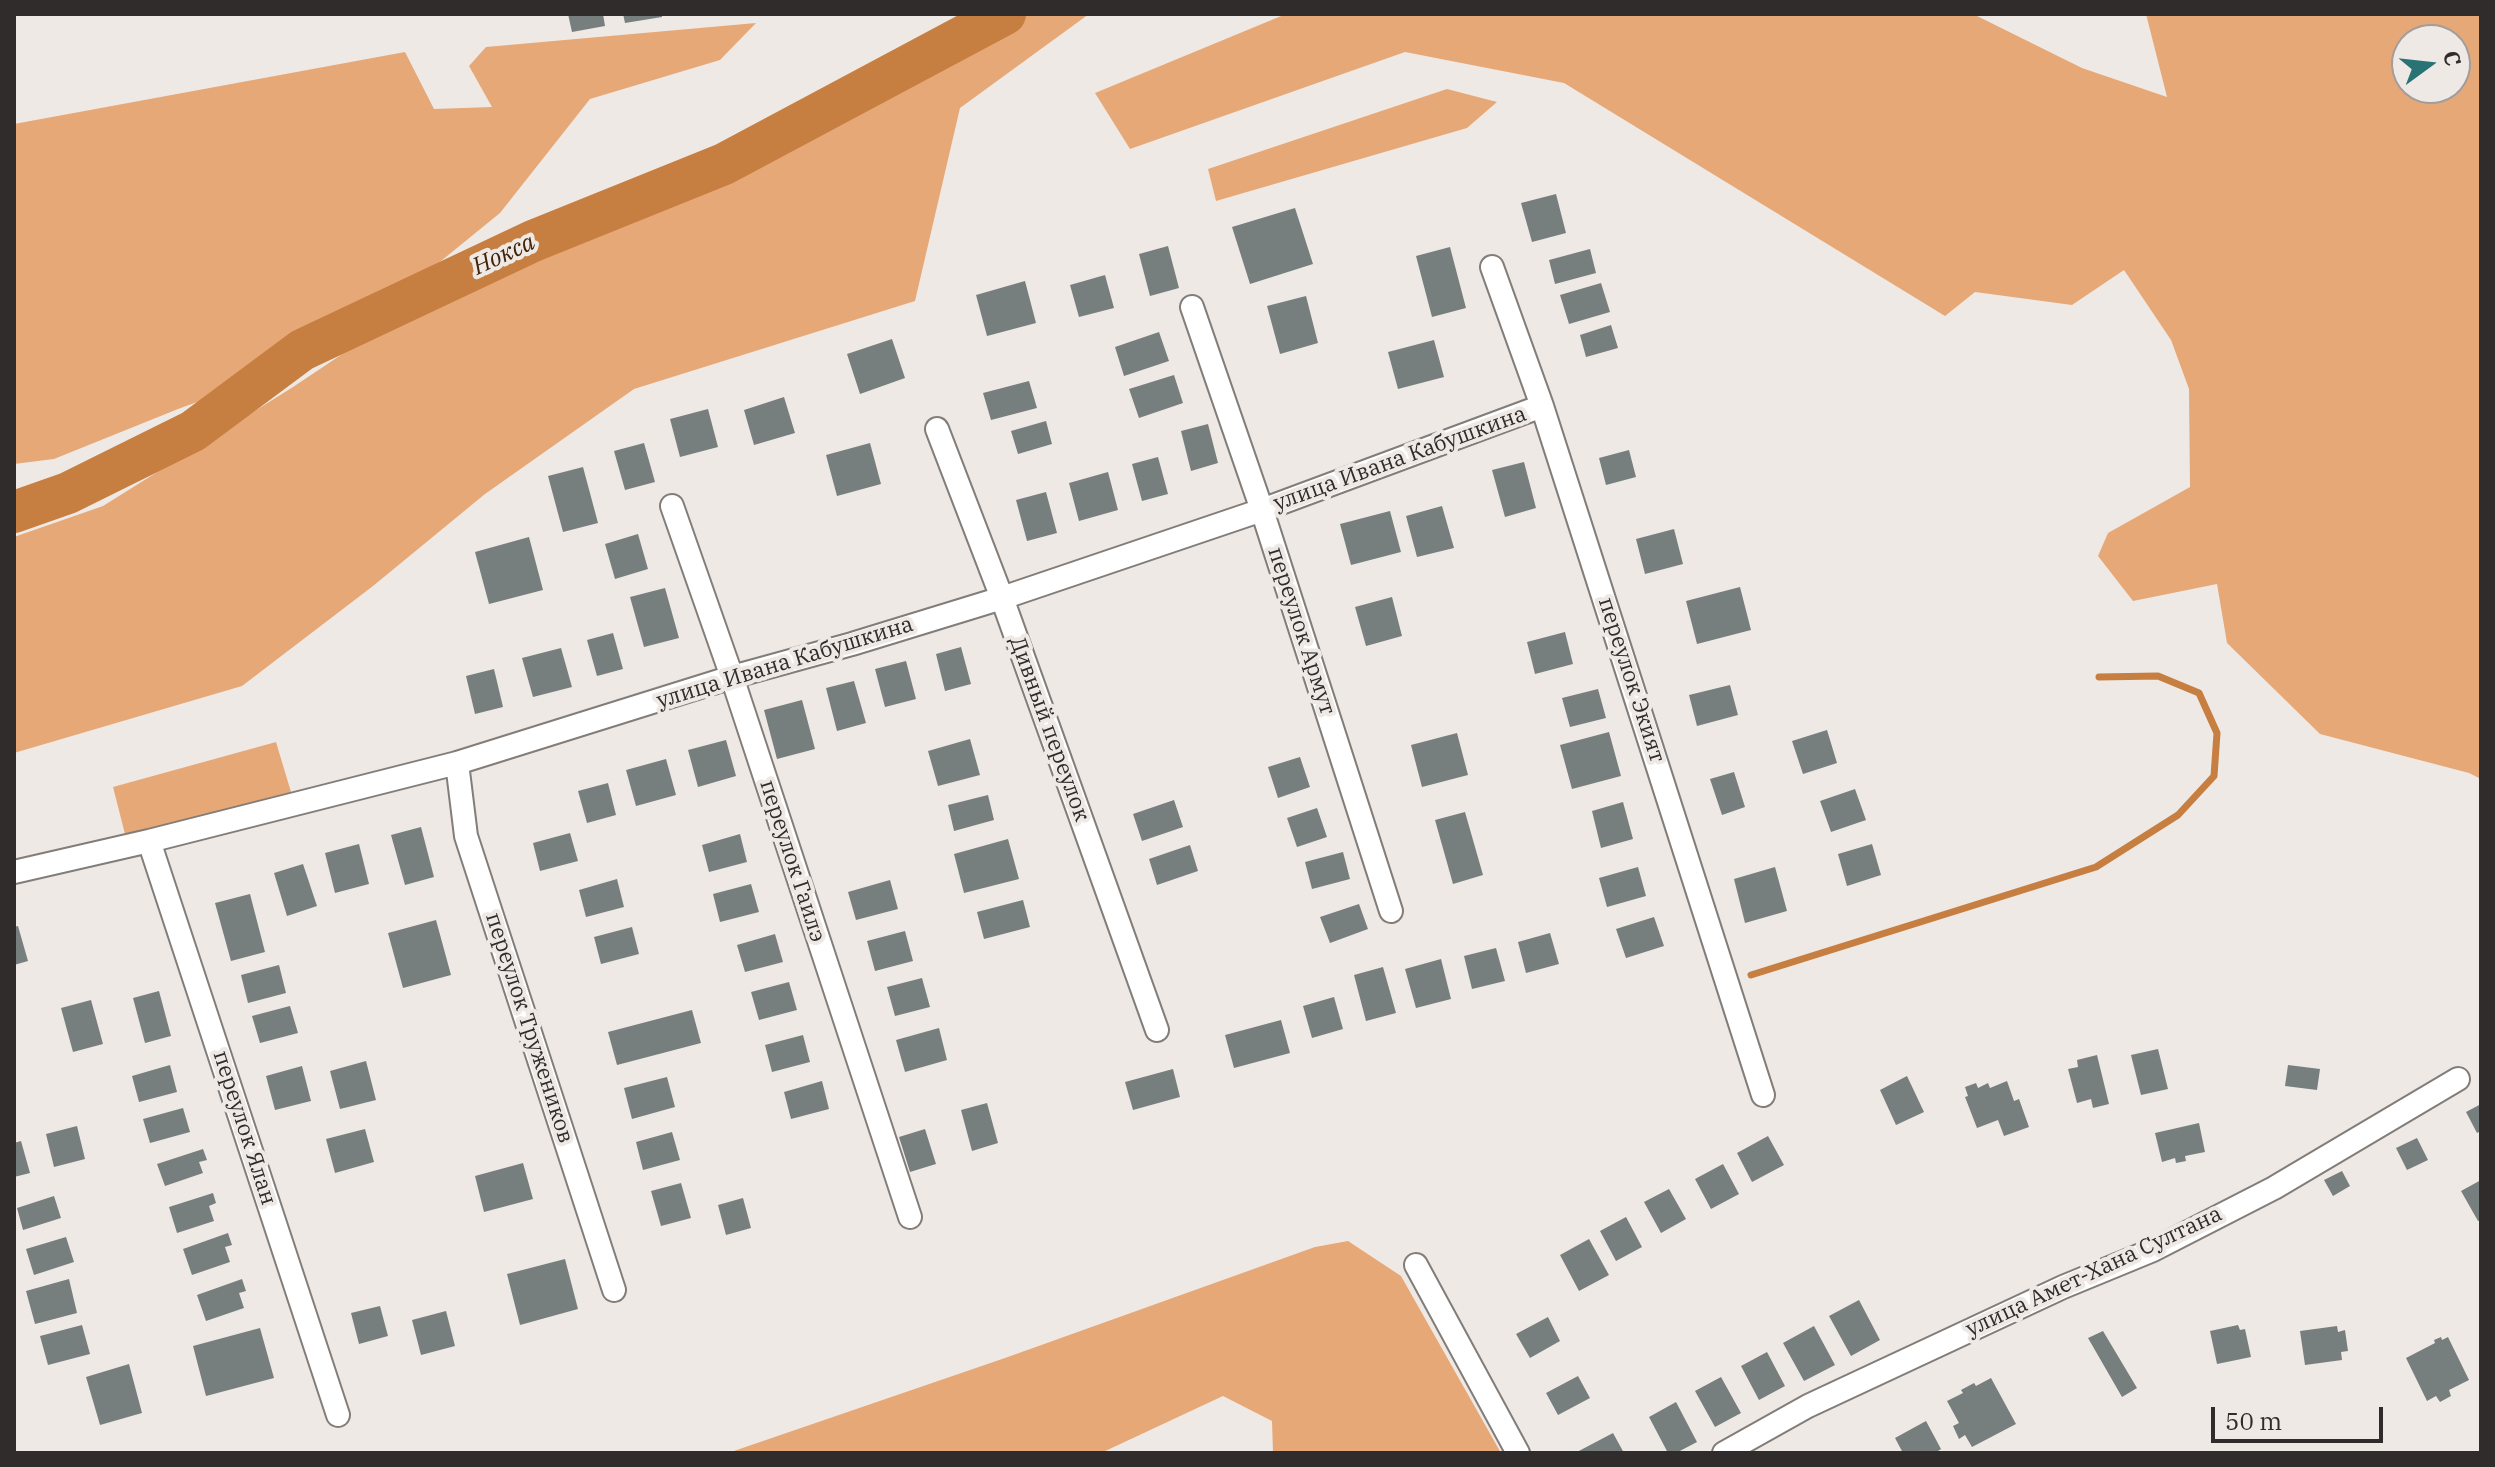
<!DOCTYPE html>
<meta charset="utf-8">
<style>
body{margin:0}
#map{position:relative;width:2495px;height:1467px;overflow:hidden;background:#efe9e5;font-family:"IBM Plex Serif",serif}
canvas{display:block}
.frame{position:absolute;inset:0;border:16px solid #2f2c2b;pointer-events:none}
.north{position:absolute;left:2391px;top:24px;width:80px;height:80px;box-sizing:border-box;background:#efe9e5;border:2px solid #a29d9b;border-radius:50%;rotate:75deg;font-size:22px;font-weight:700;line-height:32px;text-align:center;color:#2f2c2b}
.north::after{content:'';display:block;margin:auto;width:28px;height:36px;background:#297374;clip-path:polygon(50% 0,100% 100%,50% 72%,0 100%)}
.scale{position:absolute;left:2211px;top:1407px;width:172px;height:36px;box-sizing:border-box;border:4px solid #2f2c2b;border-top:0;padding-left:10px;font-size:24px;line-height:28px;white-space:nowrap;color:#2f2c2b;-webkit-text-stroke:6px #efe9e5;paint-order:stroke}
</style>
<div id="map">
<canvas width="2495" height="1467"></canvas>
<div class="frame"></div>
<div class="north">С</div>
<div class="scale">50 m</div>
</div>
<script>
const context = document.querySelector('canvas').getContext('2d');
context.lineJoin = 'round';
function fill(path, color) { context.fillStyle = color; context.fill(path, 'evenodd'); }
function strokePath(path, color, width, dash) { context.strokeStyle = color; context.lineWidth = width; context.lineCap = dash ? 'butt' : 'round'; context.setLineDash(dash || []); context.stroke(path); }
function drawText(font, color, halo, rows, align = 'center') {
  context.font = font + ' "IBM Plex Serif",serif'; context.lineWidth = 8; context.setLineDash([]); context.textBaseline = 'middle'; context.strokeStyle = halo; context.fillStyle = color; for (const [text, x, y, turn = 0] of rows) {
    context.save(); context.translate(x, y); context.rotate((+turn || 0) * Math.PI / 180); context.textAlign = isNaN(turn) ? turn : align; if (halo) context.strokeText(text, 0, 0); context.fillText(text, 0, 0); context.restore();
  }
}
fill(new Path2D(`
 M966,14H1089L960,108L915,301L634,389L485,494L373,586L242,686L14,753V537L103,506L293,387L540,222L757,128L891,60Z
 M1286,14H1973L2082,68L2167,97L2146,14H2481V779L2469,773L2320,734L2227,643L2217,584L2133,601L2098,556L2108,533L2190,487L2189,389L2171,340L2124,270L2072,305L1975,292L1945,316L1564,83L1405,52L1130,149L1095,93ZM2455,40V88H2407V40Z
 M756,23L720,60L590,99L500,213L361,326L271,375L178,409L54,459L14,464V124L405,52L434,109L492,107L469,66L486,47Z
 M1447,89L1497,102L1467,128L1216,201L1208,169Z
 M276,742L291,792L126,838L113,787Z
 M1348,1241L1401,1276L1501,1453H1273L1272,1421L1223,1396L1101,1453H728L1005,1358L1315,1247Z`), '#e7a877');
strokePath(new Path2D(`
 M1751,975L2096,867L2178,815L2214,776L2217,733L2199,693L2158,676L2099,677`), '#c77e41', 7);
strokePath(new Path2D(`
 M14,512L68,493L193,431L302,350L533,241L724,164L1005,14`), '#c77e41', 42);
fill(new Path2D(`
 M568,14H603L605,26L572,32Z
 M623,14H662V17L625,23Z
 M1556,194L1566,233L1532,242L1521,203Z
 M1295,208L1313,264L1250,284L1232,227Z
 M1168,246L1179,288L1150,296L1139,254Z
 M1450,247L1466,308L1432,317L1416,256Z
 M1590,249L1596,273L1555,284L1549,260Z
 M1105,275L1114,308L1079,317L1070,285Z
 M1025,281L1036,323L987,336L976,295Z
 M1601,283L1610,312L1569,324L1560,295Z
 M1306,296L1318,343L1280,354L1267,306Z
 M1611,325L1618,348L1586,357L1580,335Z
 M1159,332L1169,361L1124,376L1115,347Z
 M892,339L905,378L860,394L847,354Z
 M1434,340L1444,377L1398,389L1388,352Z
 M1174,375L1183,403L1139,418L1129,389Z
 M1029,381L1037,408L991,420L983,393Z
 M784,397L795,433L754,445L744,410Z
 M708,409L718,447L680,457L670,419Z
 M1046,421L1052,444L1018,454L1011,431Z
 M1208,424L1218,463L1191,471L1181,431Z
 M644,443L655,482L625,490L614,451Z
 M870,443L881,484L837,496L826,455Z
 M1629,450L1636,477L1606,485L1599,458Z
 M1158,457L1168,494L1142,501L1132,464Z
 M1524,462L1536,508L1505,517L1492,470Z
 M583,467L598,523L563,532L548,476Z
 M1108,472L1118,510L1079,521L1069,483Z
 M1046,492L1057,533L1027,541L1016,500Z
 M1442,506L1454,548L1417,557L1406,516Z
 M1390,511L1401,552L1351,565L1340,524Z
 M1674,529L1683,564L1645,574L1636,539Z
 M638,534L648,569L615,579L605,544Z
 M529,537L543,590L489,604L475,552Z
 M1740,587L1751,630L1697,644L1686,601Z
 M665,588L679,638L644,647L630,597Z
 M1392,597L1402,636L1366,646L1355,607Z
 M1565,632L1573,664L1535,674L1527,642Z
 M613,633L623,669L597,676L587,640Z
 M961,647L971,684L945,691L936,654Z
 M561,648L572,687L533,697L522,658Z
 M906,661L916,699L885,707L875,669Z
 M494,669L503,707L475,714L466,676Z
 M854,681L866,723L837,731L826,688Z
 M1730,685L1738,715L1697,726L1689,695Z
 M1598,689L1606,718L1570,727L1562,698Z
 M802,700L815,749L777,759L764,710Z
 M1827,730L1837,763L1803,774L1792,741Z
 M1609,732L1621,776L1572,789L1560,745Z
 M1457,733L1468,775L1422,787L1411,745Z
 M970,739L980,775L938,786L928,751Z
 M726,740L736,776L698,787L688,750Z
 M1300,757L1310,787L1278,798L1268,767Z
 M666,759L676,795L636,806L626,770Z
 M1734,772L1745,807L1722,815L1710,779Z
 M608,783L616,815L587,823L578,791Z
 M1855,789L1866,820L1831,832L1820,801Z
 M988,795L994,820L954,831L948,805Z
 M1174,800L1183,827L1142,841L1133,814Z
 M1623,802L1633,839L1601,848L1592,811Z
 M1317,808L1327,837L1297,847L1287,818Z
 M1465,812L1483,875L1453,884L1435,820Z
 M421,827L434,877L405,885L391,835Z
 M570,833L578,861L540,871L533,843Z
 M740,834L747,862L709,872L702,845Z
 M1008,839L1019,879L964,893L954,854Z
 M359,844L369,884L335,893L325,853Z
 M1872,844L1881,875L1847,886L1838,854Z
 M1190,845L1198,871L1157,885L1149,859Z
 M1343,852L1350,879L1312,889L1305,862Z
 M303,864L317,906L287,916L274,873Z
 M1638,867L1646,896L1607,907L1599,878Z
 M1775,867L1787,911L1745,923L1734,879Z
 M617,879L624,907L586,917L579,890Z
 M890,880L898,909L856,920L848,892Z
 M751,884L759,912L720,922L713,894Z
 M250,894L265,952L231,961L215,903Z
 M1023,900L1030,927L984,939L977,912Z
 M1359,904L1368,929L1330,943L1320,917Z
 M1654,917L1664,946L1626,958L1616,929Z
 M436,920L451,975L403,988L388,933Z
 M18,926L28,961L14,965V927Z
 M632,927L639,954L601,964L594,937Z
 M905,931L913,961L875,971L867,941Z
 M1550,933L1559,964L1526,973L1518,942Z
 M775,934L783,962L745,972L737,945Z
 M1496,948L1505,981L1472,989L1464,956Z
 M1441,959L1451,999L1416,1008L1405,969Z
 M279,965L286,993L248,1003L241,975Z
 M1383,967L1396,1013L1366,1021L1354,975Z
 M922,978L930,1007L895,1016L887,987Z
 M789,982L797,1010L759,1020L751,992Z
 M159,991L171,1036L145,1043L133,998Z
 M1334,997L1343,1029L1312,1038L1303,1006Z
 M91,1000L103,1044L73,1052L61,1008Z
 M290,1006L298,1033L260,1043L252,1016Z
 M692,1010L701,1043L617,1065L608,1032Z
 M1281,1020L1290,1053L1234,1068L1225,1035Z
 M939,1028L947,1060L905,1072L896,1040Z
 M803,1035L810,1062L772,1072L765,1045Z
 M2158,1049L2168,1089L2141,1095L2131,1055Z
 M2097,1055L2109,1104L2093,1108L2091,1099L2077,1103L2068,1069L2078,1067L2077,1060Z
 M366,1061L376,1100L340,1109L330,1071Z
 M170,1065L177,1092L139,1102L132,1076Z
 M2288,1065L2320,1069L2317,1090L2285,1086Z
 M302,1066L311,1101L275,1110L266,1076Z
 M1173,1069L1180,1097L1133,1110L1125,1082Z
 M1907,1076L1924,1112L1896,1125L1880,1090Z
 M667,1077L675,1107L632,1119L624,1088Z
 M822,1081L829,1109L791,1119L784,1092Z
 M2007,1081L2014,1101L2019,1099L2029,1127L2004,1136L1998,1120L1977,1128L1965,1097L1968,1096L1965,1087L1976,1083L1978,1088L1988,1083L1990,1088Z
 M987,1103L998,1143L972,1151L961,1110Z
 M2481,1104V1131L2477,1133L2466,1112Z
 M183,1108L190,1132L150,1143L143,1119Z
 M2199,1123L2205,1152L2185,1156L2186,1161L2176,1163L2175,1158L2162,1162L2155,1133Z
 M77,1126L85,1159L54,1167L46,1134Z
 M365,1129L374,1162L335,1173L326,1139Z
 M925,1129L936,1164L910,1172L899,1137Z
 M672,1132L680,1160L643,1170L636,1142Z
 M1768,1136L1784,1165L1752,1182L1737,1153Z
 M2417,1138L2428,1160L2407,1170L2396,1148Z
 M21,1141L30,1173L14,1177V1143Z
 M203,1149L207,1160L199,1162L203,1173L165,1186L157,1164Z
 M523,1163L533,1199L484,1212L475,1176Z
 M1723,1164L1739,1194L1711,1209L1695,1179Z
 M2342,1171L2350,1186L2333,1196L2324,1180Z
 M2481,1180V1220L2478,1221L2461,1191Z
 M681,1183L691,1218L661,1226L651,1191Z
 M1669,1189L1686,1219L1661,1233L1644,1202Z
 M213,1193L216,1203L209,1206L214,1221L177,1233L169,1207Z
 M54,1196L61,1218L23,1230L17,1208Z
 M743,1198L751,1228L726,1235L718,1205Z
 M1626,1217L1642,1247L1616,1261L1600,1231Z
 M228,1233L232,1245L225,1247L230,1262L192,1275L183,1249Z
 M66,1237L74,1262L34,1275L26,1249Z
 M1589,1239L1609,1275L1579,1291L1560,1255Z
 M565,1259L578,1309L520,1325L507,1274Z
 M69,1279L77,1313L35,1324L26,1291Z
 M242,1279L246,1291L239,1293L244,1308L206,1321L197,1295Z
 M1859,1300L1880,1340L1851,1356L1829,1316Z
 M380,1306L388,1336L359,1344L351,1313Z
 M446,1311L455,1346L421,1355L412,1320Z
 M1548,1317L1560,1341L1530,1358L1516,1334Z
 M82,1325L90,1354L48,1365L40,1336Z
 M2238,1325L2240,1330L2245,1329L2251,1357L2217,1364L2210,1331Z
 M1814,1326L1835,1365L1804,1381L1783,1343Z
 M2337,1326L2338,1332L2345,1330L2348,1351L2341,1352L2342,1360L2305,1365L2300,1331Z
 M260,1328L274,1378L206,1396L193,1346Z
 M2103,1331L2137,1388L2122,1397L2088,1338Z
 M2441,1337L2442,1340L2448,1337L2469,1380L2449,1390L2451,1396L2440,1402L2436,1396L2427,1401L2406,1358L2435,1343L2434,1340Z
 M1767,1352L1785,1386L1759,1400L1741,1366Z
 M129,1364L142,1413L100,1425L86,1377Z
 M1578,1376L1590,1398L1558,1415L1546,1393Z
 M1721,1377L1741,1413L1715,1427L1695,1391Z
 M1991,1378L2016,1424L1972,1447L1965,1435L1959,1439L1953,1426L1959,1423L1947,1401L1963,1393L1961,1390L1974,1383L1976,1386Z
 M1676,1402L1697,1442L1676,1453H1668L1649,1417Z
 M1926,1421L1941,1449L1935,1453H1903L1895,1438Z
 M1613,1433L1624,1453H1575Z`), '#777e7e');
const minor = new Path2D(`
 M1492,267L1542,406L1763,1095
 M1192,307L1262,510L1391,911
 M937,429L1002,598L1157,1030
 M672,506L732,677L910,1217
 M457,763L466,836L614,1290
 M149,841L338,1415
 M14,872L149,841L457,763L732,677L852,644L1002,598L1262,510L1542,406
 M1416,1265L1518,1453
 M1724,1453L1808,1406L2063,1287L2153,1250L2274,1188L2458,1079`);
strokePath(minor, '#827d79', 26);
strokePath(minor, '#fff', 22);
drawText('22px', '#2f2c2b', '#efe9e5', [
 ["улица Ивана Кабушкина",1400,459,-20],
 ["переулок Армут",1301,631,72],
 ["улица Ивана Кабушкина",785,663,-17],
 ["переулок Экият",1631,680,72],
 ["Дивный переулок",1049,729,70],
 ["переулок Гаилэ",792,861,72],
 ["переулок Тружеников",529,1028,72],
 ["переулок Ялан",244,1128,72],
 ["улица Амет-Хана Султана",2094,1272,-25]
]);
drawText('italic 24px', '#3f2207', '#efe9e5', [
 ["Нокса",504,255,-25]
]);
</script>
